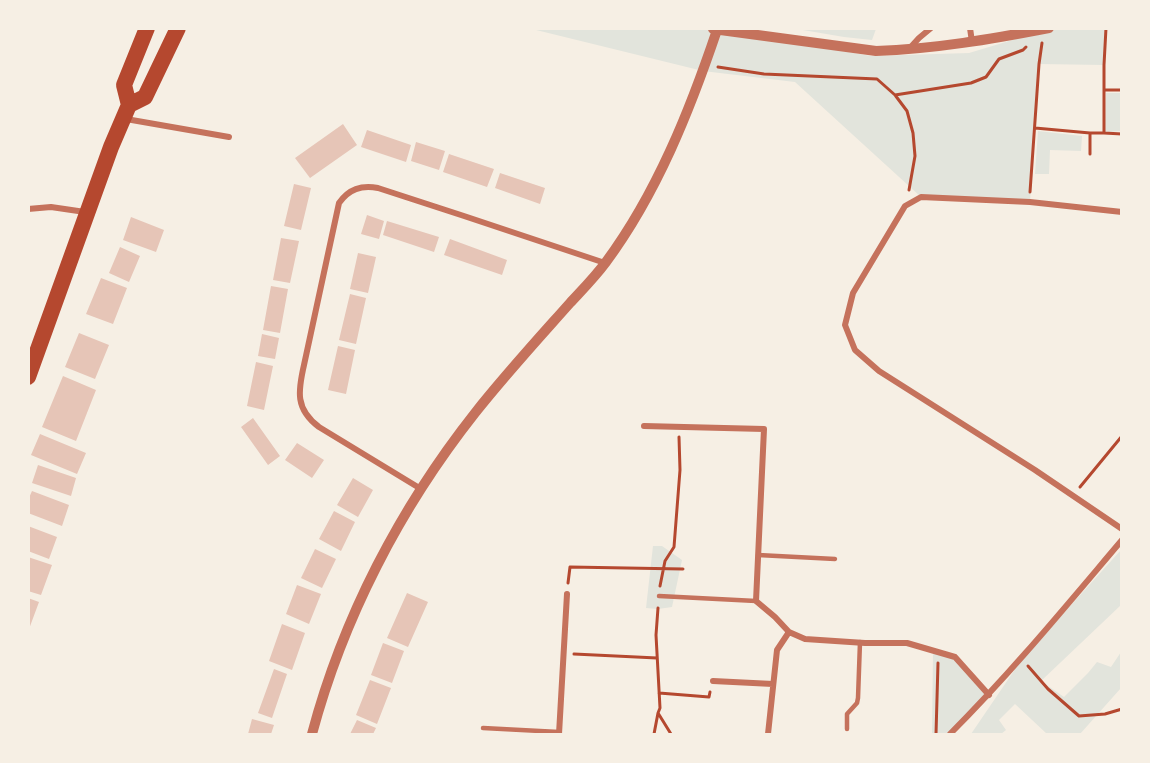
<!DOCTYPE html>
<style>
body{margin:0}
#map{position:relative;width:1150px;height:763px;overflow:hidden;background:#f6efe4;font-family:"Varela Round",sans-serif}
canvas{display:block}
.frame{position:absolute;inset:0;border:30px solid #f6efe4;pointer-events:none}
</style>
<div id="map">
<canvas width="1150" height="763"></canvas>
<div class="frame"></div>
</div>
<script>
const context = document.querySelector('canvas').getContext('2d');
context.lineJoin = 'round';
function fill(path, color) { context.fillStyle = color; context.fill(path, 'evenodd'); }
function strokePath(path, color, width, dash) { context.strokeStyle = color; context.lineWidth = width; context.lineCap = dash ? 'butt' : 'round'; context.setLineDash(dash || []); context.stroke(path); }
fill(new Path2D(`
 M532,29H717L871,56L969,53L1049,29H1106L1104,65L1039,64L1030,202L921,197L795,82L703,71Z
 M797,29H876L872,40L844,37Z
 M1106,93H1121V131L1105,132Z
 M1038,131L1082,136L1081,151L1050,150L1049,174H1035Z
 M653,546H662L682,560L672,607L658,609L646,608Z
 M1121,550V605L1041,681L1064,697L1088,673L1097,662L1111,667L1121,652V688L1080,734H1047L1015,704L999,720L1006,730L1001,734H971L1022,659Z
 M933,650L955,657L989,695L950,734H932Z`), '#e2e4dc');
fill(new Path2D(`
 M343,124L357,145L310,178L295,158Z
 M367,130L411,145L406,162L361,147Z
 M416,142L445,151L439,170L411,161Z
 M449,154L494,169L487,187L443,172Z
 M500,173L545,188L540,204L495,188Z
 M294,184L311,188L301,230L284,226Z
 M367,215L384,221L379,239L361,234Z
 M131,217L164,230L156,252L123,240Z
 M387,221L439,237L434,252L383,235Z
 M281,238L299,241L290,283L273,280Z
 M450,239L507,260L502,275L444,255Z
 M120,247L140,256L129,282L109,273Z
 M358,253L376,257L368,293L350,289Z
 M101,278L127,288L113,324L86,314Z
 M271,286L288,289L280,333L263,330Z
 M350,294L366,298L356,344L339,340Z
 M79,333L109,345L95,379L65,367Z
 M262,334L279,338L275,359L258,356Z
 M338,346L355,350L346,394L328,390Z
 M256,362L273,366L264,410L247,406Z
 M63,376L96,390L76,441L42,427Z
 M253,418L280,456L268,465L241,427Z
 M40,434L86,453L77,474L31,455Z
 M297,443L324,460L312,478L285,460Z
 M38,465L76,478L71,496L32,483Z
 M353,478L373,490L358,517L337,505Z
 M32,491L69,505L62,526L28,513V500Z
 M334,511L355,522L341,551L319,539Z
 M28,526L57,537L49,559L28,551Z
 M315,549L336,559L322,588L301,578Z
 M28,557L52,565L41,595L28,591Z
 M297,585L321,594L309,624L286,614Z
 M407,593L428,602L408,647L387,638Z
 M28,598L39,602L29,629H28Z
 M282,624L305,633L292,670L269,661Z
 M383,643L404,651L392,683L371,675Z
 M274,669L287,674L272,718L258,713Z
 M370,680L391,688L377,724L356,715Z
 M252,719L274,725L271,734H248Z
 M357,720L376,728L373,734H350Z`), '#e6c5b7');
strokePath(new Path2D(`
 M718,67L764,74L877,79L895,95L907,111L913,133L915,156L909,190
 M1104,90H1122
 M895,95L971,83L986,77L999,59L1023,50L1026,47
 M1035,128L1090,133
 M1104,133L1122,134
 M1090,154V133H1104V65L1106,28
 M1030,192L1039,64L1042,43
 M1080,487L1122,436
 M568,583L570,567L683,569
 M660,586L665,561L674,547L680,470L679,437
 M658,608L656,635L660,708L658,713L671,734
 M574,654L657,658
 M1028,666L1048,689L1079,716L1105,714L1122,709
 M659,693L709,697L710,692
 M654,734L658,713
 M936,734L938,663`), '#b5482f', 3);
strokePath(new Path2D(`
 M758,555L835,559
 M659,596L756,601
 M483,728L559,732
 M847,729V714L857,703L858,698L860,642`), '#c5725c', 4.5);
strokePath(new Path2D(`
 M970,28L972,42
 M909,49L919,38L931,28
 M126,119L229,137
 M28,209L51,207L85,212
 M1122,212L1030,202L921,197L905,206L853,293L845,325L855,350L879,371L1035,470L1122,529
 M644,426L764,429L756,601L775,617L789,632L805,639L865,643H907L955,657L989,695
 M421,489L319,427C295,409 298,391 304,365L339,203C349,189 361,185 378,188L464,216L605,263
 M713,681L773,684
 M559,734L567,594
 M768,734L777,650L789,632
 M950,734C1011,673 1066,606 1122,540`), '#c5725c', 6);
strokePath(new Path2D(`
 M713,29L876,51C935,49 992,39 1049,28
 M312,734C343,618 400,508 475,413C505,375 538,339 570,303C582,290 595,277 606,262C657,193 690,110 717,30`), '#c5725c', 10);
strokePath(new Path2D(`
 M129,105L124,85L147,28
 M28,377L111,147L129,105L145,97L178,28`), '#b5482f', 16);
</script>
